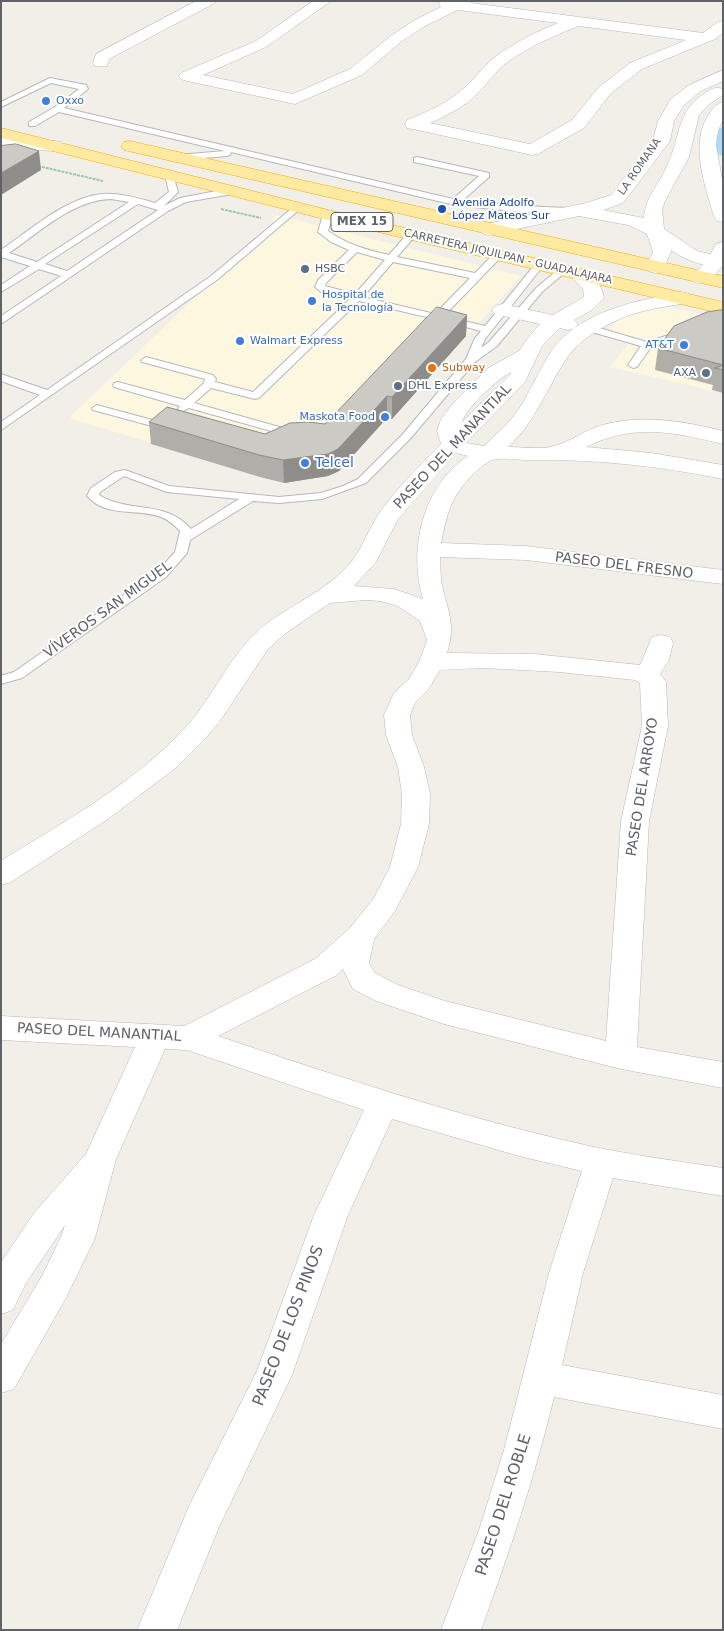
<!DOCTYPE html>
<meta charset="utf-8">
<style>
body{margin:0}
#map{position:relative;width:724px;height:1631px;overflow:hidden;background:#f1efe8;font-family:"DejaVu Sans",sans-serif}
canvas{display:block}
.frame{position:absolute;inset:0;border:2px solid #5f6368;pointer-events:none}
</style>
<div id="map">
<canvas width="724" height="1631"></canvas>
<div class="frame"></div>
</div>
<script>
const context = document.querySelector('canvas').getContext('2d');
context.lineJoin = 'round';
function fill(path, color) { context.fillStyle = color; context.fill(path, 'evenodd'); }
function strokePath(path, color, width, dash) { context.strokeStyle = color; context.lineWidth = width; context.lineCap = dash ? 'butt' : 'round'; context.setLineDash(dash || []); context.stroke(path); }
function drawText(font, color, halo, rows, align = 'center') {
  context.font = font + ' "DejaVu Sans",sans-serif'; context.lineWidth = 4; context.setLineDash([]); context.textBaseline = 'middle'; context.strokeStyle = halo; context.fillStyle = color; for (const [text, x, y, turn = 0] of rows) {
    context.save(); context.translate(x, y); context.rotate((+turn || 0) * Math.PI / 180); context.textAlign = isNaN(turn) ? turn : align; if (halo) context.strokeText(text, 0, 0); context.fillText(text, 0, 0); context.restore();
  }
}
fill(new Path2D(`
 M276,215L521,276L392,419L387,418L339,471L328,476L284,483L69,418L271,225Z
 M652,307H667L723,318V393L610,367L629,343L603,336L620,319L639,310Z`), '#fef7e0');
fill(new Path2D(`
 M723,127V156L714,153C709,146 709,137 714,130Z`), '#aadaff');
const service = new Path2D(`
 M50,78L86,85L88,89L64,108L453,199L479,176L414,162V158L417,157L489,173V177L463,200L521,206L568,208L573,211L568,214L521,212L455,205L231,152L230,155L227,156L181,160L177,157L178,155L225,151L59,112L35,126H29V122L55,107L79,89L51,83L1,107V102Z
 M169,172L173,175L178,192L164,206L180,198L232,188L236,191L232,194L186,202L168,211L1,324V316L61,276L39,269L1,292V285L30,266L1,257V250C29,231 67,197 102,194C120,193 138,198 155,203L169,192L165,175ZM111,199L129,202L37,262L9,253C39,233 72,200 111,199ZM138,204L158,210L67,271L45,264Z
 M297,204L300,205V209L217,280L1,430V422L40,395L1,381V374L47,390L211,276Z
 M328,212L333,215L328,231C346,244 367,250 389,255L409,232H415V236L397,257L475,273L495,253H501V257L444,316L485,326L537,262H543V266L485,339L481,348L489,342L536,288L560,268L563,267L568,270L542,292L497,346L475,362L410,439L366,483L322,499L279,503L253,501L190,540L187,553L166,577L22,678L1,684V676L14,672L158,571L175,552L180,531C174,525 169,520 161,517C138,508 106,518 87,496L91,488L115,472L125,470L169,486L279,497L321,493L343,486L358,479L402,435L466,359L475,338L481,331L439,320L432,325L427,322L430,318L359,301L259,398L255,399L211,388L194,403L297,432L298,434L297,436H289L189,408L183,411L179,410L178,408L180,406L114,387L113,385L114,383L118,382L185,400L204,383L205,379L142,362L141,360L146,357L213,375L216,379L215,382L253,392L350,299L321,292L315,287L318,280L349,250L331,242L318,232L323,215ZM357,252L385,260L355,294L325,286L326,283ZM393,262L470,278L435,314L363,297ZM124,476L167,492L239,499L191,529C165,499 129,514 99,495L100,492Z
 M589,325L647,342L681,331L686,334L651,347L637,367L633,368L628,365L641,346L585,330V326Z
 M97,405L167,424L168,426L163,429L93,410L92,408Z`);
const minor = new Path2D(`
 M196,1H215L213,4L109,59L107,66H95L93,63L96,54Z
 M313,1H331L266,47L203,75L293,94L350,69L392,35L415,20L441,7L439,4L440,1H472L471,3L703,33L718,22L723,21V33L715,39L642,69L611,93L584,128L538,154L532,155L413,129L407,128L405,124L407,120C427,112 448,103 464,88C475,79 482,67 494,58C513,43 536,32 558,23L458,10L425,26L402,41L362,75L295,104L187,81L181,79L179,76L181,73L256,41ZM579,26L686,40L630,63L599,87L572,120L530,144L430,123C448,115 466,106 479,92C489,82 495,72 506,63C528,47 553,36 579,26Z
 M723,70V81L701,91L684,105L674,121L670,141L623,203L603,210L644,218C645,198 659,184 667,166C680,140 676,113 702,95C709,90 714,86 723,89V95L708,105L699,115L689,157L665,201L662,210L664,229L697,251L723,257V265C706,269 684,259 671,250V252L662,271L655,273L648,271L646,267L653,252L647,234L628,225L579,216L488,235L482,233L479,229L482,225L586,203L611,195L653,140L658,121L671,99L689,85Z
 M1,138L55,141L61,142L64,146L61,150L55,151L1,148Z
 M579,268C593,272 602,285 604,298L592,310L574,320L578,324L575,328L568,330L560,328L542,346L525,382L466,443L484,446C494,436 505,427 514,416C529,396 538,371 552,350C580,311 638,300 682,292L689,294L692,298L689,302C674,306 658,307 644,311C618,317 585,334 569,355C547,386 537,421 508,447C520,447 543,450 554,446C570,442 585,430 602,425C644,414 682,421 723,431V444C674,432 634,423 586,447L651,453L723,465V479C659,466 596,459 530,460C521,460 500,457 492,460C486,462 479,469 474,473C450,498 448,511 441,543L526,546L723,570V584L526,560L440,557C441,566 440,576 442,585C448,612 456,624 447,653L534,654L640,665L652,637L661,635L670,637L673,643L669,660L660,674L666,682L668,726L649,821L637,1047L723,1062V1088L621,1069L444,1024L376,1001L353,989L343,969L337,975L218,1036C339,1077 460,1117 585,1145C630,1155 677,1161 723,1168V1196L613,1178L583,1273L562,1365L723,1395V1429L554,1397C535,1477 509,1553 481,1630H441L480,1527L504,1450L549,1273L582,1171L519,1156L392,1119L348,1215L292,1375L219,1527L177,1630H137L190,1504L257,1371L314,1215L364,1110L187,1050L165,1049L116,1159L95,1238L66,1298L14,1389L1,1393V1344L42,1276L61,1237L65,1225L26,1283L13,1310L1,1314L2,1261L34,1213L86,1154L135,1047L1,1040V1016L184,1026L315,959L350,928L374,898L390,867L401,824L402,794L398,767L386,735L384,715L394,693L409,679L419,662L427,640L420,621L398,606L380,601L366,600L330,603L312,615L286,633L268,649L220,721L203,741L177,767L108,819L11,882L1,885V861C65,821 133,784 185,728C212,699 228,659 255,634C283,607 321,595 347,567C361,552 367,532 378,515C396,489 419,466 441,444L437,431L441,419L455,401L488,368L519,351L528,338L540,324L495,314L492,310L495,306L502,304L553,315L584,297L583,289L569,274L572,270ZM511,372L510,375L462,422C467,407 496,380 511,372ZM456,453L468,456C422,486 408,550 423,599L394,589L354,586L376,562L398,519ZM484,668L559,672L635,680L640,683L642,726L621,821L606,1041L445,1001L398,985L375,973L369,963L374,939L395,911L418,867L429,824L430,794L424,767L412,735L410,715L415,703L428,690L440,670Z`);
const tertiary = new Path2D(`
 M723,102V119L718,131L716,145L723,185V222L717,221L714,217C705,184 688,142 711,111C715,106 717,104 723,102Z
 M723,242V265C714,275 709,286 694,282L691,278L708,259L716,244Z`);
const trunk = new Path2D(`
 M1,128L328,210L723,302V314L328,220L1,138Z
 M130,141L723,276V288L124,150L121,146L124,142Z`);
strokePath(service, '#b5b8bc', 2);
strokePath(minor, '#b5b8bc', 1);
strokePath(tertiary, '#b5b8bc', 1);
strokePath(trunk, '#f9ab00', 1);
strokePath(new Path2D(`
 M38,166L103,181
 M221,209L261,218`), '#9cc7a9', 2, [3, 1]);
fill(service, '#fff');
fill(minor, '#fff');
fill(tertiary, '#fff');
fill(trunk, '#feeaa1');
fill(new Path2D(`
 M723,310V393L712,390L713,385L655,370L658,348Z
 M467,315L466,336L392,419L387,418L339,471L328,476L284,483L260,477L151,444L149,422L265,434L325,424Z`), '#afaea9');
fill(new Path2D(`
 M39,151L41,170L1,195V173Z
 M467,315L466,336L392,419V397Z
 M387,396V418L339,471L328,476L284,483L283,460Z`), '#8f8d8a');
const building = new Path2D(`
 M16,144L39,151L1,173V146Z
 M437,307L467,315L392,397L387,396L338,449L328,454L283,460L259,455L149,422L167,407L265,434L290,423L308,422L325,424Z
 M723,310V365L658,348L674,326L707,312Z
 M723,366V370L715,368Z`);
fill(building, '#cccac5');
strokePath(building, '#8f8d8a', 1);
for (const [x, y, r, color] of [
 [46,101,5,"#3f7fe0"],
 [442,209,5,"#1a4fb4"],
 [305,269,5,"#5c6f8a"],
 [312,301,5,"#3f7fe0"],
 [240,341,5,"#3f7fe0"],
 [684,345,5,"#3f7fe0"],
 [432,368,5,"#e8710a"],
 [706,373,5,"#5c6f8a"],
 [398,386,5,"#5c6f8a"],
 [385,417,5,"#3f7fe0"],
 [305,463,5,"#3f7fe0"]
]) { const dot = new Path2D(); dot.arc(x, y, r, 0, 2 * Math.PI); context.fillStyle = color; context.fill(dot); strokePath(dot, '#fff', 2); }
drawText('11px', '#366cbe', '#fff', [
 ["Oxxo",56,101],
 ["Hospital de",322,295],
 ["la Tecnología",322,308],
 ["Walmart Express",250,341],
 ["AT&T",674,345,"right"],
 ["Maskota Food",375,417,"right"]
], 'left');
drawText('11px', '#5f6368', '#fff', [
 ["LA ROMANA",640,167,-55],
 ["CARRETERA JIQUILPAN - GUADALAJARA",508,257,13]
]);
drawText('11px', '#164399', '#fff', [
 ["Avenida Adolfo",452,203],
 ["López Mateos Sur",452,216]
], 'left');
drawText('11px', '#4e5e75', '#fff', [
 ["HSBC",315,269],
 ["AXA",696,373,"right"],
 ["DHL Express",408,386]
], 'left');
drawText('11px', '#c56008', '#fff', [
 ["Subway",442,368]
], 'left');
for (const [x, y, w] of [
 [362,222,62]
]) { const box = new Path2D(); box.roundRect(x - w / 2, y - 9.5, w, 19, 4); context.fillStyle = '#fff'; context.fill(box); strokePath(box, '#5f6368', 1); }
drawText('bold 12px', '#5f6368', null, [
 ["MEX 15",362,222]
]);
drawText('14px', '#5f6368', '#fff', [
 ["PASEO DEL MANANTIAL",453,447,-47],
 ["PASEO DEL FRESNO",624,566,7],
 ["VÍVEROS SAN MIGUEL",108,610,-36],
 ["PASEO DEL ARROYO",643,787,-81],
 ["PASEO DEL MANANTIAL",99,1033,3]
]);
drawText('14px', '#366cbe', '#fff', [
 ["Telcel",315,463]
], 'left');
drawText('16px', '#5f6368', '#fff', [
 ["PASEO DE LOS PINOS",289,1326,-69],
 ["PASEO DEL ROBLE",504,1505,-72]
]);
</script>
